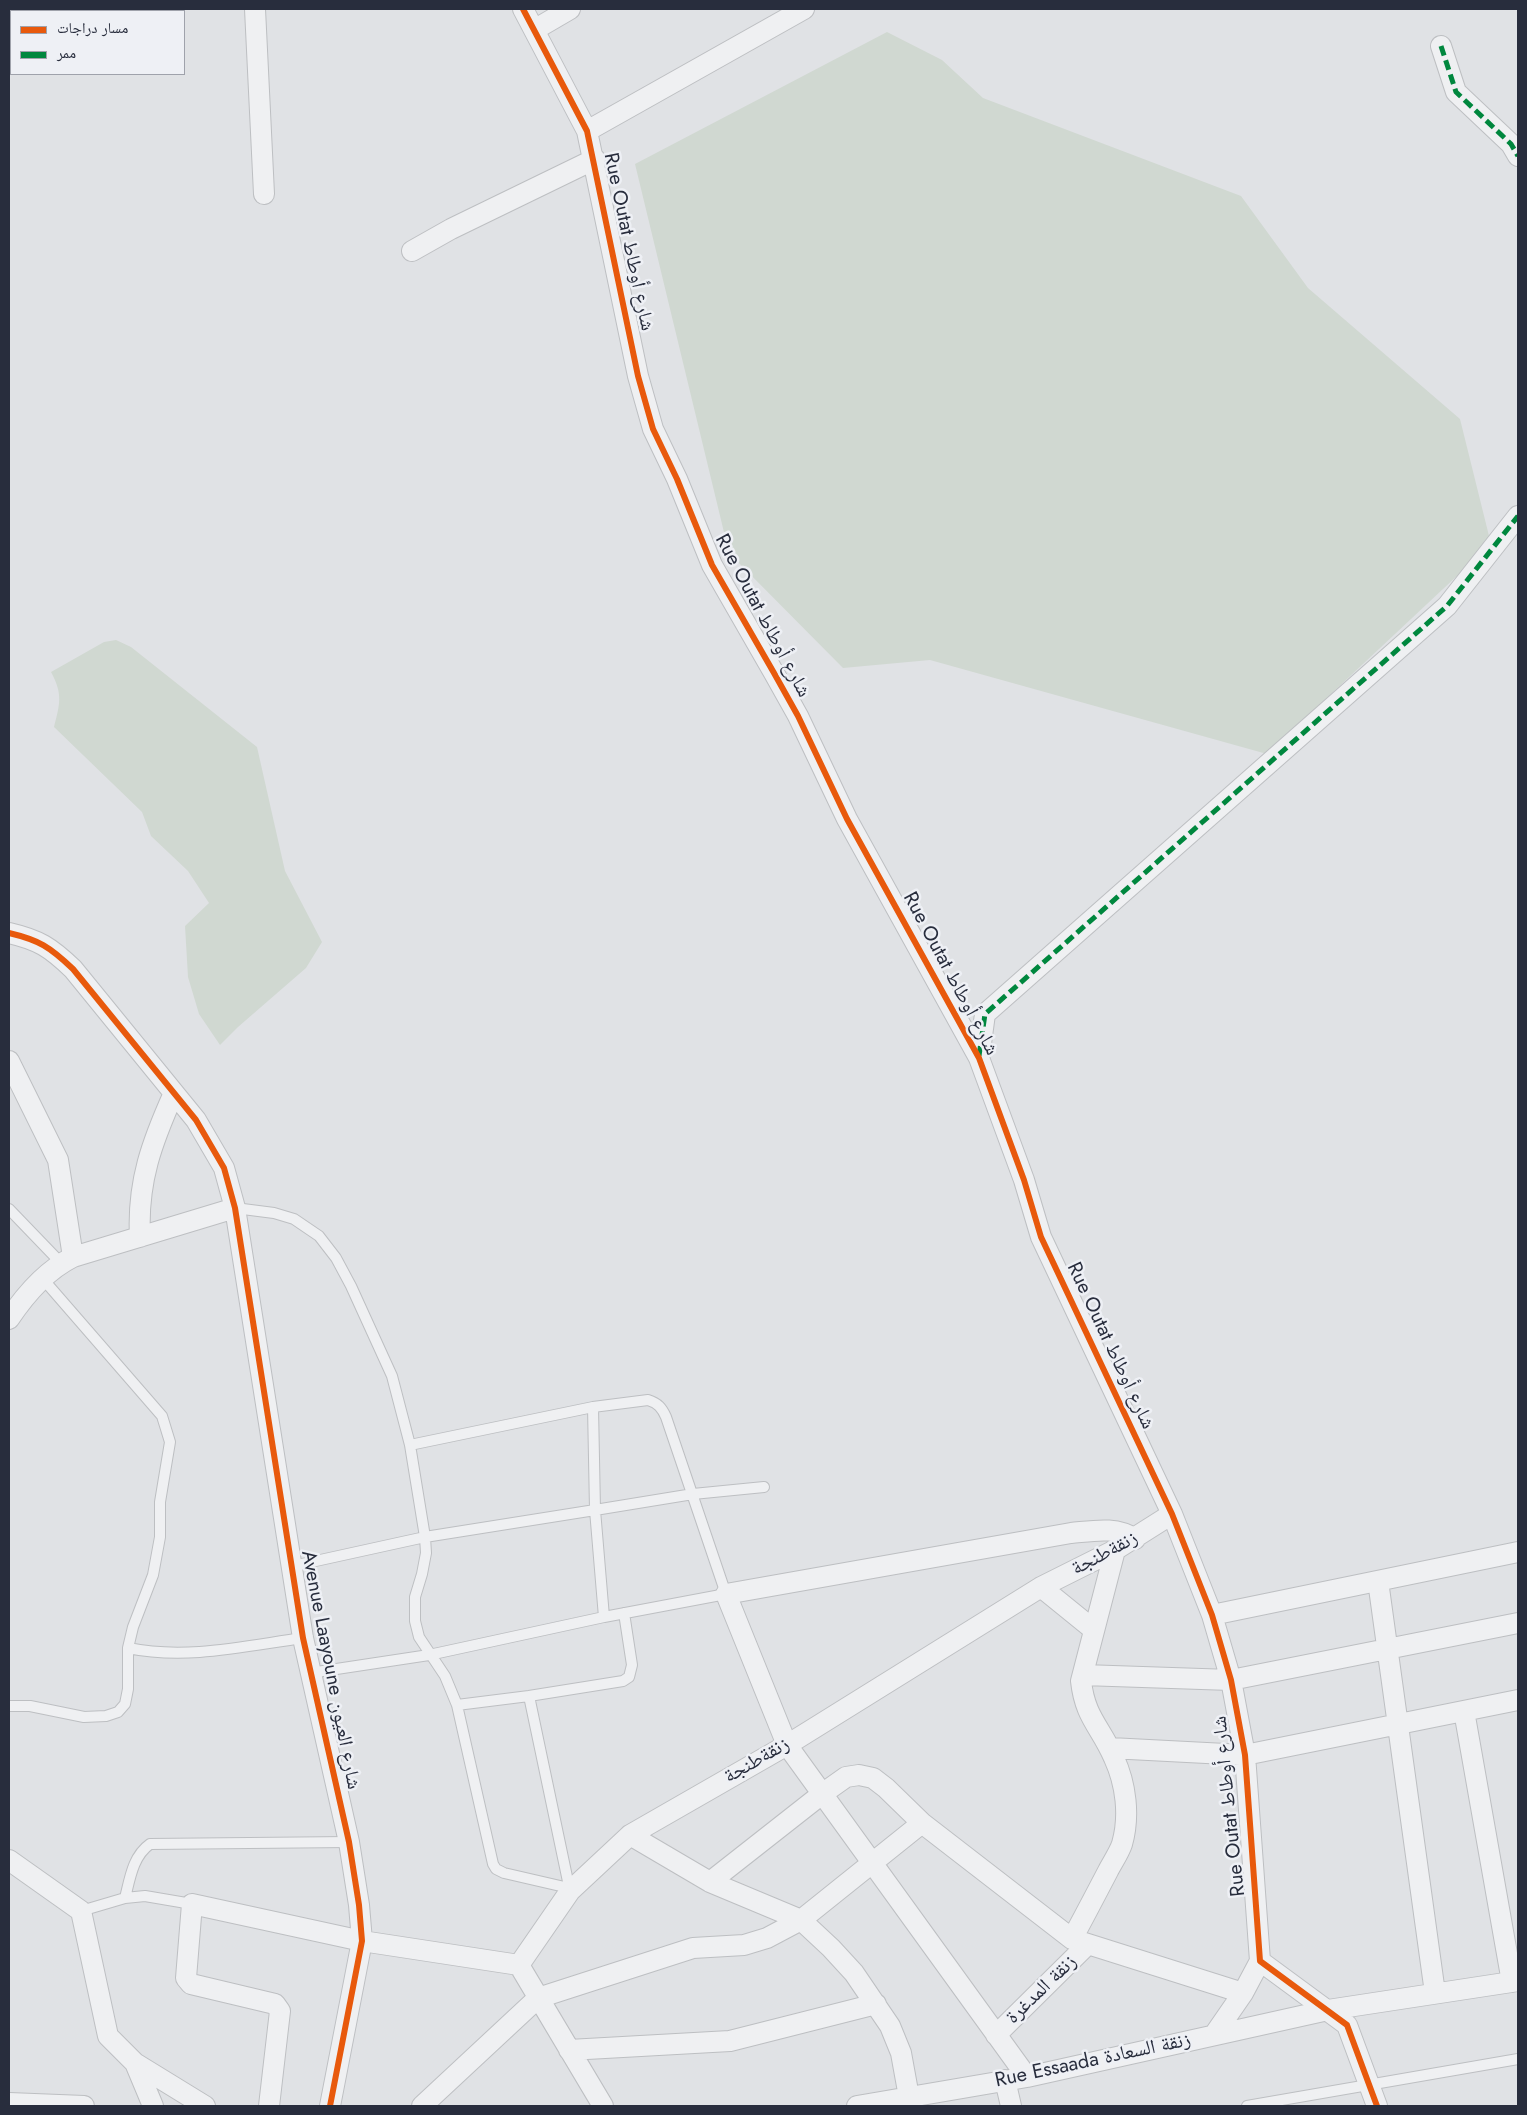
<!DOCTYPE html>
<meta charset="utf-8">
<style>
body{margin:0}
#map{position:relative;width:1527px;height:2115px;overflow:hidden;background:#e0e2e5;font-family:Jost,"Noto Naskh Arabic",sans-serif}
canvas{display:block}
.frame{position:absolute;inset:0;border:10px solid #282d3d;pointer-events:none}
.legend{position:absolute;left:10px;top:10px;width:175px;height:65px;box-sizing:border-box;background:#eef0f5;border:1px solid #9fa2ab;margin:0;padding:6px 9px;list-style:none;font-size:15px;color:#282d3d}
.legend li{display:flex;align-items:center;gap:10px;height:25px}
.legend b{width:25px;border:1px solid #9fa2ab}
</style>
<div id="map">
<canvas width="1527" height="2115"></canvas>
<div class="frame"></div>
<ul class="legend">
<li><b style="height:6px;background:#e8590c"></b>مسار دراجات</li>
<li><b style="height:6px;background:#00873e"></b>ممر</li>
</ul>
</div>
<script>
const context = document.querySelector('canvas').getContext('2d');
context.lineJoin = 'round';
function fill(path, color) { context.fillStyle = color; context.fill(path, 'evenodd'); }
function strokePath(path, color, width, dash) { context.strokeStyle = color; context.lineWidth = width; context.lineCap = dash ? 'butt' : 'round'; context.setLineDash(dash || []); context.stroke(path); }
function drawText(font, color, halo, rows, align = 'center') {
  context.font = font + ' Jost,"Noto Naskh Arabic",sans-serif'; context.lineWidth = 5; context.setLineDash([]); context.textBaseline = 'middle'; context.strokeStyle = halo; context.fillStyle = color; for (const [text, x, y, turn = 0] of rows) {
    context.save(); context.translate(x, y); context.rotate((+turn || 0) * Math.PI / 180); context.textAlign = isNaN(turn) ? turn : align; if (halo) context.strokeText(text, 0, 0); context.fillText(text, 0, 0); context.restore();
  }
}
fill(new Path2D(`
 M887,32L942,60L983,98L1241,196L1308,288L1460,419L1491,544L1267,754L930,660L843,668L729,553L635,164Z
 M116,640L131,647L257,747L285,871L322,942L306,968L238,1027L220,1045L199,1014L188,977L185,926L209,903L188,871L151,836L142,812L54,727C60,704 63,694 51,672L104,642Z`), '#d0d8d1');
const lane = new Path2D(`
 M235,1208L274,1213L294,1219L319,1236L336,1258L351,1286L392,1376L410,1445L425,1537L426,1553L422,1574L415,1597V1621L419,1637L445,1676L457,1705L493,1864L496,1869L504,1873L569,1888
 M9,1209L61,1263
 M593,1407L595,1510L693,1494L764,1487
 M293,1566L425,1537L595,1510L604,1617
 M128,1648C187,1660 245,1646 303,1638
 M310,1673L429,1655L604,1617L726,1594L666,1417C662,1408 658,1403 648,1400L593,1407L410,1445
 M529,1696L570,1891
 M457,1705L529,1696L623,1681L629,1677L632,1665L624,1613
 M9,1706H30L84,1717L106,1716L118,1712L125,1704L128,1689V1648L133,1627L153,1575L160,1537V1502L170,1442L162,1416L43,1279
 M125,1898C130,1878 133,1856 150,1844L349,1842
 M81,1911L125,1898L145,1896L192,1904
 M1247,2106L1518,2059`);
const street = new Path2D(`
 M36,9L39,11
 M255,9L264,194
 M523,9L587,131L638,376L653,429L677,479L712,565L774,673L798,716L847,819L979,1058L1024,1180L1041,1237L1172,1514L1212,1615L1231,1680L1245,1755L1260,1961L1347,2025L1377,2106
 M112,11L127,9
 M534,30L570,9
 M1441,46L1456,92L1511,144L1518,156
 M587,131L804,9
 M412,251L451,229L595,159
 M9,933C39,940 50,947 73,969L196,1120L224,1168L235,1208L303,1638L349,1842L359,1905L362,1941L330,2106
 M979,1058L985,1014L1447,606L1518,516
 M9,1061L58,1160L73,1257
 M140,1237C137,1182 152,1142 174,1093
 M9,1319C25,1295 47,1270 73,1257L235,1208
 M1378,1581L1435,1993
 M1041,1587L1094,1630
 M1212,1615L1518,1552
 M1083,1675L1231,1680L1518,1623
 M1464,1711L1512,1982
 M1110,1748L1245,1755L1518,1700
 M630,1835L710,1882L801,1920L831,1948L854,1973L890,2026L901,2053L909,2097
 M9,1860L81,1911L108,2036L135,2063L205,2106
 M710,1882L822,1794L846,1777L859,1775L873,1778L886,1788L922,1823L1072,1939L1243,1993
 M1072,1939C1084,1917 1096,1894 1108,1871C1112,1863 1119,1853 1122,1844C1130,1816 1126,1784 1114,1758C1101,1727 1085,1718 1081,1681L1115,1550
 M996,2035L1087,1945
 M1214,2035L1243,1993L1260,1961
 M569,2050L730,2041L876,2004
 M135,2063L153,2106
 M1027,2077L787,1745L726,1594L1071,1533C1093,1531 1116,1526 1135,1539
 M1005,2080L1011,2106
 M9,2103L84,2106
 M269,2106L280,2011L275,2004L191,1984L186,1978L192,1904L362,1941L519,1965
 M422,2106L538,1998L693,1948L744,1945L767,1938L801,1920L922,1823
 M603,2106L519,1965L570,1891L630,1835L787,1745L1041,1587L1115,1550L1172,1514
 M857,2106L1027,2077L1328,2010L1518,1981`);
strokePath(lane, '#bdbfc2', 12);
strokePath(street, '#bdbfc2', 22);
strokePath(lane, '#eff0f2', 10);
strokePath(street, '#eff0f2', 20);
strokePath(new Path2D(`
 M1441,46L1456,92L1511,144L1518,156
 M979,1056L985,1014L1447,606L1518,516`), '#00873e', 5, [10, 5]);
strokePath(new Path2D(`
 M523,9L587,131L638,376L653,429L677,479L712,565L774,673L798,716L847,819L979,1058L1024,1180L1041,1237L1172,1514L1212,1615L1231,1680L1245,1755L1260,1961L1347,2025L1377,2106
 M9,933C39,940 50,947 73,969L196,1120L224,1168L235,1208L303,1638L349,1842L359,1905L362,1941L330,2106`), '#e8590c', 6);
drawText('20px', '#282d3d', '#eef0f5', [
 ["Rue Outat شارع أوطاط",628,242,78],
 ["Rue Outat شارع أوطاط",762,616,62],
 ["Rue Outat شارع أوطاط",950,974,62],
 ["Rue Outat شارع أوطاط",1110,1346,65],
 ["زنقةطنجة",1105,1554,-28],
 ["Avenue Laayoune شارع العيون",330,1670,79],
 ["زنقةطنجة",757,1761,-30],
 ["Rue Outat شارع أوطاط",1230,1806,-96],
 ["زنقة المدغرة",1042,1990,-44],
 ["Rue Essaada زنقة السعادة",1093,2061,-12]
]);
</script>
